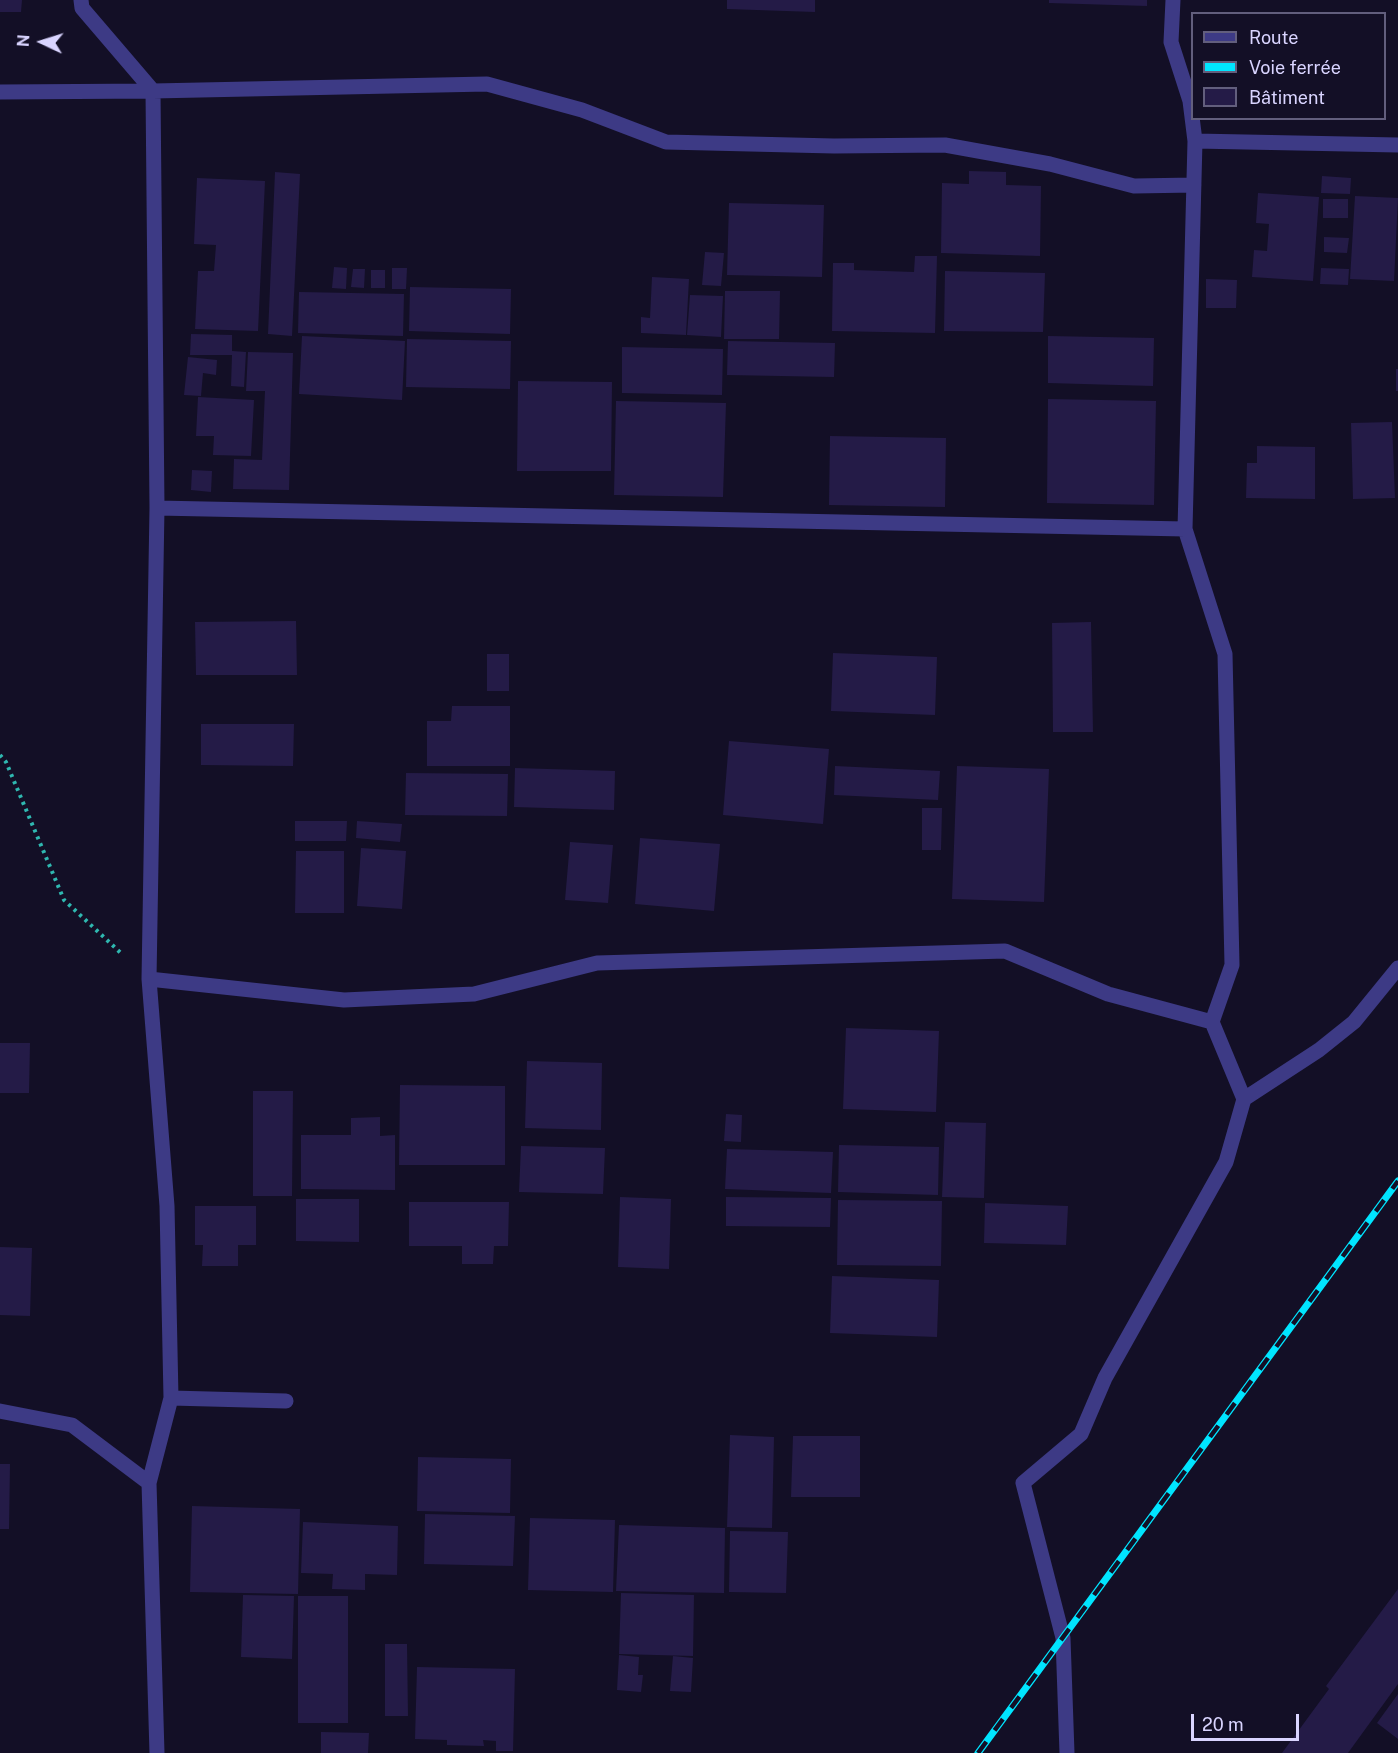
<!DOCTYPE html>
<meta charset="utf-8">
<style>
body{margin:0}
#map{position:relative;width:1398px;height:1753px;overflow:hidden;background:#130f26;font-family:"Public Sans",sans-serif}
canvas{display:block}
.legend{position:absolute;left:1191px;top:12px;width:195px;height:108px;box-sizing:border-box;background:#130f26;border:2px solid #625e7d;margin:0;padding:8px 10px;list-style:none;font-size:18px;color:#d9d4ff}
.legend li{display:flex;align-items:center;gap:12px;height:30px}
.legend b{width:30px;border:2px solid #625e7d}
.north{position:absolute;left:12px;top:12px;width:60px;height:60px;-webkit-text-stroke:4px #130f26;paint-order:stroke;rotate:274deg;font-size:16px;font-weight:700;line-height:24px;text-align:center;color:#d9d4ff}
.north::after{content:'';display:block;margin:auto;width:21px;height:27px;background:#d9d4ff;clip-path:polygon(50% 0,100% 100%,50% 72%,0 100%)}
.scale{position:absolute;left:1191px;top:1714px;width:108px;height:27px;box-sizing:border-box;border:3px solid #d9d4ff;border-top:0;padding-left:8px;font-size:18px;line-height:21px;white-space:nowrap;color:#d9d4ff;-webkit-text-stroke:4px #130f26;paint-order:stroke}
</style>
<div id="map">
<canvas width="1398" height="1753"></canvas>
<ul class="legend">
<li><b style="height:8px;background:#3d3a85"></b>Route</li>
<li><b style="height:8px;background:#00e5ff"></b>Voie ferrée</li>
<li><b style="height:16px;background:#241b47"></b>Bâtiment</li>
</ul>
<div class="north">N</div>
<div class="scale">20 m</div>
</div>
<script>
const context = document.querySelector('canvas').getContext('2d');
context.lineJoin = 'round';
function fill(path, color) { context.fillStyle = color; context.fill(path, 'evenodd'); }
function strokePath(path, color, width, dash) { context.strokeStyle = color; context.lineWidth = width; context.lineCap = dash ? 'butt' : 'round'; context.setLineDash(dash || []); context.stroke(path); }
fill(new Path2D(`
 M0,0H22L21,12H0Z
 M727,0H815V12L727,9Z
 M1049,0H1147V6L1049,3Z
 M969,171L1006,172V185L1041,186L1040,256L941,253L942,183L969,184Z
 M275,172L300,174L292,336L268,334Z
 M1322,176L1351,178L1350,194L1321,193Z
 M197,178L265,181L258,331L195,329L198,271H214L216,245L194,244Z
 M1258,193L1319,197L1313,281L1252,277L1254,250L1267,251L1269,224L1256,223Z
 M1355,196L1398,198L1394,281L1350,279Z
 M1323,199H1348V218H1323Z
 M729,203L824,205L822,277L727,275Z
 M1324,237L1349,238L1347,253L1324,252Z
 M705,252L724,253L721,286L702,285Z
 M915,256H937L935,333L832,331L833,263H854V270L914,272Z
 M334,267L347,268L346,289L332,288Z
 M392,268H407L406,289H392Z
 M1321,268L1349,269L1348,285L1320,284Z
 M353,269H365L364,288L351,287Z
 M371,270H385V288H371Z
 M945,271L1045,273L1043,332L944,331Z
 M652,277L689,279L686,335L641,333V317L650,318Z
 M1206,279L1237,280L1236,308H1206Z
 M410,287L511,289L510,334L409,331Z
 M725,291H780L779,339H724Z
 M299,292L404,294L403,336L298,333Z
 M690,295L723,296L721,337L687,335Z
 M191,334L232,335V351L246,352L244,387L231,386L232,355H190Z
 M302,336L405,341L402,400L299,394Z
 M1048,336L1154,338L1153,386L1048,383Z
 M407,339L511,341L510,389L406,387Z
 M728,341L835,343L834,377L727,375Z
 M622,347L723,349L722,395L622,393Z
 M248,352L293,353L289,490L233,489L234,459L262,460L265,391H246Z
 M188,357L217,360L216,375L203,373L201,396L184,395Z
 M1396,369H1398V391H1396Z
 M518,381L612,382L611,471H517Z
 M198,397L254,400L251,456L213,455L214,436H196Z
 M1048,399L1156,401L1154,505L1047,503Z
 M616,401L726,403L723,497L614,495Z
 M1392,422L1395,498L1353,499L1351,423Z
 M830,436L946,438L945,507L829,505Z
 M1257,446L1315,447V499L1246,498L1247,463H1257Z
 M192,470L212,471L211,492L191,490Z
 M296,621L297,675H196L195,622Z
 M1091,622L1093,732H1053L1052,623Z
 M833,653L937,657L935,715L831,711Z
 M487,654H509V691H487Z
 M452,706H510V766H427V721H451Z
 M201,724H294L293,766L201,765Z
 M729,741L829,749L823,824L723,815Z
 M835,766L940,771L938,800L834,795Z
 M957,766L1049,769L1044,902L952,899Z
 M515,768L615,771L614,810L514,807Z
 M406,773L508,774L507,816L405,815Z
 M922,808H942L941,850H922Z
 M295,821H347L346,841H295Z
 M357,821L402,824L400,842L356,838Z
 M640,838L720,844L714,911L635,904Z
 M570,842L613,845L608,903L565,900Z
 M361,848L406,851L402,909L357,906Z
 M296,851H344V913H295Z
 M846,1028L939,1031L936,1112L843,1109Z
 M0,1043H30L29,1093H0Z
 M527,1061L602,1063L601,1130L525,1128Z
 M400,1085L505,1086V1165H399Z
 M253,1091H293L292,1196H253Z
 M726,1114L742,1115L741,1142L724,1141Z
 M380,1117V1136L395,1135V1190L301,1189V1135H351V1118Z
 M945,1122L986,1123L984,1198L942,1197Z
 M839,1145L939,1147L938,1195L838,1192Z
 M521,1146L605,1148L603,1194L519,1192Z
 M727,1149L833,1152L831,1193L725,1189Z
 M620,1197L671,1199L669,1269L618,1267Z
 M726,1197L831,1198L830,1227L726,1226Z
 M296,1199H359V1242L296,1241Z
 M838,1200L942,1201L941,1266L837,1265Z
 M409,1202H509L508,1246H494L493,1264H462V1246H409Z
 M985,1203L1068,1206L1066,1245L984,1243Z
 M195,1206H256V1245H238V1266H202L203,1245H195Z
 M0,1247L32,1248L30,1316L0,1315Z
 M832,1276L939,1280L937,1337L830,1333Z
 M730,1435L774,1437L772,1528L727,1527Z
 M793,1436H860V1497H791Z
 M418,1457L511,1459L510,1513L417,1511Z
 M0,1464H10L9,1529H0Z
 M192,1506L300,1509L298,1594L190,1592Z
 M425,1514L515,1516L513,1566L424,1564Z
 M530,1518L615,1520L613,1592L528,1590Z
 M303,1522L398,1526L397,1575L365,1574V1590L332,1589L333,1574L301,1573Z
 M619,1525L725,1528L724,1593L616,1591Z
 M730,1531L788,1532L786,1593L729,1592Z
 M1398,1589V1684L1348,1753H1282L1329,1689L1326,1686Z
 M621,1593L694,1595L693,1656L619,1654Z
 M243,1595L294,1596L292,1659L241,1657Z
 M298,1596H348V1723H298Z
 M385,1644H407L408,1716H385Z
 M619,1655L639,1657L638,1675H643L641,1692L617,1690Z
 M673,1656L693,1658L691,1692L670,1691Z
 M417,1667L515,1669L513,1751H496V1741L483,1740L484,1746L447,1745V1740L415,1739Z
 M1398,1694V1739L1377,1723Z
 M321,1732L369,1733L368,1753H321Z`), '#241b47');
strokePath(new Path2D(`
 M0,755L6,762L64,900L123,955`), '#2fb8b0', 4, [3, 4.5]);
strokePath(new Path2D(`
 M81,0L82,8L153,91L157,508L149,979L167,1206L171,1398L149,1483L157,1753
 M0,92L153,91L487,84L582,110L666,142L834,146L945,145L1050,164L1134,186L1194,185
 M1195,141L1398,145
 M157,508L1185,529
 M149,979L344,1000L474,994L597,963L1005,951L1108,994L1212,1022
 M1244,1099L1319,1050L1354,1022L1398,968
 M171,1398L286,1401
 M0,1411L72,1425L149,1483
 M1067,1753L1063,1638L1023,1483L1081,1434L1105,1378L1226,1162L1244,1099L1212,1022L1232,965L1225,654L1185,529L1195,141L1190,101L1171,42L1173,0`), '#3d3a85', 15);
const rail = new Path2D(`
 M978,1753L1398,1181`);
strokePath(rail, '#00e5ff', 7);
strokePath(rail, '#130f26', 4.5, [14]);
</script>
